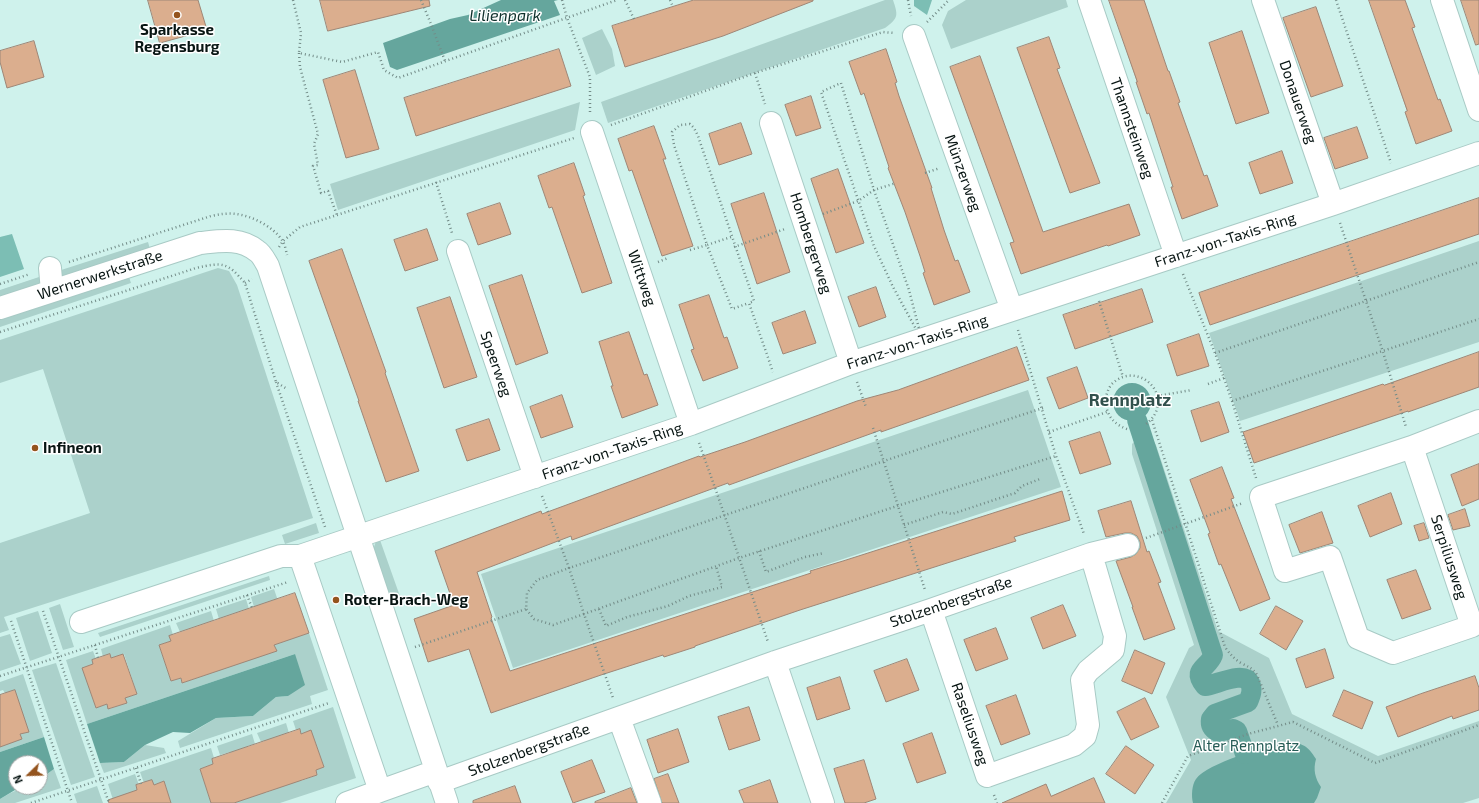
<!DOCTYPE html>
<meta charset="utf-8">
<style>
body{margin:0}
#map{position:relative;width:1479px;height:803px;overflow:hidden;background:#cff2ec;font-family:"Exo 2",sans-serif}
canvas{display:block}
.north{position:absolute;left:8px;top:755px;width:40px;height:40px;box-sizing:border-box;background:#fff;border:1px solid #9ca1a1;border-radius:50%;rotate:247deg;font-size:11px;font-weight:700;line-height:16px;text-align:center;color:#081513}
.north::after{content:'';display:block;margin:auto;width:14px;height:18px;background:#94541e;clip-path:polygon(50% 0,100% 100%,50% 72%,0 100%)}
</style>
<div id="map">
<canvas width="1479" height="803"></canvas>
<div class="north">N</div>
</div>
<script>
const context = document.querySelector('canvas').getContext('2d');
context.lineJoin = 'round';
function fill(path, color) { context.fillStyle = color; context.fill(path, 'evenodd'); }
function strokePath(path, color, width, dash) { context.strokeStyle = color; context.lineWidth = width; context.lineCap = dash ? 'butt' : 'round'; context.setLineDash(dash || []); context.stroke(path); }
function drawText(font, color, halo, rows, align = 'center') {
  context.font = font + ' "Exo 2",sans-serif'; context.lineWidth = 3; context.setLineDash([]); context.textBaseline = 'middle'; context.strokeStyle = halo; context.fillStyle = color; for (const [text, x, y, turn = 0] of rows) {
    context.save(); context.translate(x, y); context.rotate((+turn || 0) * Math.PI / 180); context.textAlign = isNaN(turn) ? turn : align; if (halo) context.strokeText(text, 0, 0); context.fillText(text, 0, 0); context.restore();
  }
}
fill(new Path2D(`
 M885,0H893C898,15 899,18 885,28L608,123L601,102Z
 M966,0H1066L1068,7L951,49L942,25L948,11Z
 M602,29L612,49L615,66L596,75L582,38Z
 M580,102L575,130L338,210L330,184Z
 M1479,241V342L1240,421L1209,333Z
 M148,242L150,249L55,280V272Z
 M218,268L229,271L237,285L313,518L4,617L9,630L0,633V543L90,513L43,369L0,383V340Z
 M42,276V284L0,298V290Z
 M129,277L131,283L0,327V319Z
 M1028,390L1061,487L513,668L481,574Z
 M1149,438L1152,439L1156,445L1218,631L1269,658L1292,714L1378,756L1479,721V798L1463,803H1166L1191,760L1166,697L1189,648L1194,645L1132,454V444L1134,442Z
 M316,523L319,533L285,544L282,535Z
 M380,540L402,602L393,606L373,550L376,541Z
 M269,576L270,580L100,637L98,633Z
 M274,589L291,639L309,633L328,690L310,696L312,704L180,748L178,741L216,718L253,716L276,697L288,696L295,654L87,724L66,660L93,651L96,659L93,664L83,668L96,708L107,704L109,709L126,703L125,698L137,694L124,654L111,658L110,654L103,657L101,649L170,625L173,635L171,641L159,645L171,681L181,678L182,683L276,650L274,645L285,641L254,607L251,597Z
 M246,599L249,609L219,619L216,609Z
 M60,604L74,647L63,650L49,608Z
 M38,611L52,653L30,661L16,618Z
 M211,611L214,621L180,632L176,623Z
 M10,634L21,664L0,671V637Z
 M56,663L95,777L71,785L32,670Z
 M23,674L44,737L0,752V743L22,739L20,734L29,731L3,690L0,691V682Z
 M333,707L356,778L280,803H234L242,800L263,788L265,793L278,788L299,776L301,781L317,775L316,770L324,767L311,731L301,734L300,729L296,730L293,721Z
 M286,723L289,733L281,736L282,740L266,746L264,741L261,742L257,733Z
 M252,734L255,744L248,746L249,752L232,757L230,752L220,755L217,746Z
 M145,745L164,748L166,753L104,773L100,763L124,762Z
 M211,748L214,758L212,759L213,764L200,769L211,803H171L164,781L154,785L144,783L140,772Z
 M54,769L61,788L15,803H0V799C15,790 22,787 40,787V779Z
 M135,774L139,785L136,786L137,790L114,803L108,784Z
 M97,786L103,803H77L74,794Z`), '#abd1cb');
fill(new Path2D(`
 M914,0H932L927,15L914,6Z
 M12,234L24,269L0,277V237Z`), '#7cbeb4');
fill(new Path2D(`
 M501,0H558L554,1L560,15L397,70L390,67L383,43L450,19L468,15Z
 M1113 402a19 19 0 1 1 38 0a19 19 0 1 1-38 0Z
 M295,654L305,685L288,696L276,697L253,716L216,718L190,733L173,732L145,745L124,762L100,763L87,724Z
 M44,737L54,769L40,779V763H16V787H28L15,790L0,799V752Z
 M1288,742C1303,743 1308,746 1316,759C1313,770 1315,778 1321,787L1317,798L1314,803H1193C1191,796 1192,784 1196,779C1207,763 1268,746 1288,742Z`), '#65a69d');
strokePath(new Path2D(`
 M1137,420L1213,655C1208,669 1191,669 1205,686C1216,685 1244,670 1250,683C1253,690 1251,695 1248,702L1215,714L1211,719C1210,725 1212,729 1218,732L1233,729L1237,731L1245,754`), '#65a69d', 20);
const building = new Path2D(`
 M148,0H198L207,30L160,43Z
 M320,0H429L430,6L328,31Z
 M694,0H813V1L723,36L625,67L612,26Z
 M1109,0H1144L1168,71H1169L1180,102L1178,103L1204,176L1207,175L1218,206L1182,219L1171,187H1173L1149,113L1147,114L1136,82H1137Z
 M1369,0H1405L1415,27L1412,28L1438,100L1440,99L1452,131L1416,144L1405,112L1407,111Z
 M1461,0H1479V44L1476,45Z
 M1316,7L1343,86L1311,97L1283,18Z
 M1242,31L1269,113L1236,124L1209,43Z
 M1049,37L1060,68L1057,69L1100,183L1070,193L1017,48Z
 M34,41L44,77L7,88L0,62V51Z
 M559,49L571,86L416,136L404,98Z
 M886,49L897,82L895,83L899,96L932,188H931L944,230L955,261L958,260L970,292L934,305L923,273L925,272L920,256L905,212L888,168L889,167L864,93L861,95L849,62Z
 M980,56L1043,232L1129,204L1140,235L1108,246L1107,245L1021,274L1010,243L1014,242L950,67Z
 M355,70L379,149L346,158L323,80Z
 M811,96L821,128L796,136L785,105Z
 M741,123L752,154L719,165L709,134Z
 M654,126L666,159H663L693,246L662,256L632,170L629,171L618,139Z
 M1357,127L1368,158L1335,169L1324,138Z
 M1282,151L1293,183L1260,194L1249,163Z
 M574,163L585,195L583,196L612,283L582,293L552,207L549,208L538,176Z
 M838,169L864,243L836,253L811,179Z
 M764,193L790,272L757,284L731,204Z
 M1479,198V234L1210,325L1199,293Z
 M500,203L511,234L478,245L467,214Z
 M427,229L438,260L405,271L394,240Z
 M342,249L386,372L385,373L419,471L386,482L358,401H359L309,261Z
 M522,275L548,353L516,365L489,286Z
 M876,287L886,317L859,327L848,297Z
 M1142,289L1153,322L1075,349L1063,315Z
 M709,295L724,338L727,337L738,368L703,381L691,350L694,349L679,305Z
 M450,297L477,377L444,388L417,308Z
 M805,311L816,343L783,354L772,323Z
 M629,332L644,375L647,374L658,405L622,418L611,386H613L599,342Z
 M1199,334L1209,366L1177,376L1167,345Z
 M1017,347L1029,380L881,432V430L729,485L728,483L572,540L571,536L477,572L492,617L491,618L510,671L811,573L810,571L843,561L1062,491L1070,520L1014,537L1016,541L800,610L695,646V647L664,657L663,655L601,675L491,713L469,649L428,662L414,619L454,605L435,551L541,511L542,514L699,456L700,457L745,442L857,401L898,390Z
 M1479,352V387L1408,412V411L1254,463L1243,432L1383,384L1384,385Z
 M1077,367L1088,398L1059,409L1047,378Z
 M562,395L573,427L541,438L530,407Z
 M1219,402L1229,432L1201,442L1191,411Z
 M489,419L500,450L467,461L456,430Z
 M1100,432L1111,464L1080,474L1069,442Z
 M1479,464V499L1462,506L1451,475Z
 M1222,467L1234,498L1231,499L1270,599L1240,611L1221,564L1219,565L1208,534L1210,533L1190,480Z
 M1391,493L1402,524L1370,537L1358,506Z
 M1131,501L1147,552L1149,551L1161,582L1158,583L1175,629L1144,640L1132,607H1133L1116,561L1131,557L1136,554L1140,548V542L1137,536L1131,533H1125L1106,537L1098,511Z
 M1465,509L1470,526L1453,530L1448,515Z
 M1322,512L1333,543L1300,553L1289,525Z
 M1424,523L1429,538L1419,541L1414,526Z
 M1416,570L1431,609L1402,619L1387,580Z
 M295,593L309,633L274,645L277,651L182,683L181,678L171,681L159,645L171,641L169,636Z
 M1063,605L1076,636L1043,649L1031,618Z
 M1276,606L1303,621L1286,650L1260,634Z
 M996,628L1008,659L976,671L964,640Z
 M1325,649L1334,678L1306,688L1296,659Z
 M1135,650L1165,663L1152,694L1122,681Z
 M110,654L111,658L123,654L137,694L125,698L127,703L108,709L107,704L96,708L82,668L93,664L92,660Z
 M907,659L919,690L886,702L874,671Z
 M1475,676L1479,688V710L1453,719L1452,716L1398,737L1386,707L1420,694Z
 M840,677L850,709L817,720L807,688Z
 M15,690L29,732L20,734L22,739L0,747V695Z
 M1344,690L1373,702L1362,729L1333,716Z
 M1016,695L1030,734L1001,745L986,706Z
 M1145,698L1159,727L1131,740L1117,712Z
 M749,707L760,740L729,750L718,717Z
 M300,729L301,734L311,730L324,767L316,770L317,775L234,803H211L200,769L213,764L212,759Z
 M678,729L689,762L658,773L647,740Z
 M932,733L946,773L917,783L903,744Z
 M1126,746L1154,765L1135,794L1106,774Z
 M592,760L605,792L573,803L561,772Z
 M864,760L876,799L864,803H845L834,769Z
 M668,774L679,803H662L654,779Z
 M1094,778L1105,803H1002L1046,784L1051,796Z
 M152,780L154,785L164,781L171,803H109L108,800L137,790L136,785Z
 M770,780L778,803H744L739,791Z
 M515,786L521,803H473V801Z
 M631,788L637,803H595V802Z`);
fill(building, '#dbae8e');
strokePath(building, '#9e8676', 1);
const minor = new Path2D(`
 M1089,0L1176,256
 M1263,0L1333,204
 M1442,0L1479,110
 M914,36L1012,310
 M771,123L851,363
 M592,132L691,424
 M458,251L535,477
 M50,268L52,291
 M0,308L200,243C220,241 240,237 257,251C262,254 265,261 268,266L447,803
 M1412,447L1472,626L1393,653L1358,638L1330,557L1285,571L1261,497L1412,447L1479,421
 M931,610L987,776L1074,745L1085,736L1088,725L1082,680L1088,671L1113,650L1115,636L1091,554
 M81,622L281,556H300
 M775,662L823,803
 M619,718L650,803
 M436,771L380,791L300,556L691,424L851,363L1333,204L1479,153
 M439,782L775,662L931,610L1091,554L1128,545
 M347,803L380,791`);
strokePath(minor, '#a8cac5', 24);
strokePath(new Path2D(`
 M293,0L301,33L299,53L342,62L378,52L384,70L398,78L617,0
 M421,0L431,24L445,61
 M562,0L567,18L590,77V113
 M625,0L634,19
 M670,0L673,7
 M908,0L911,16
 M1336,0L1391,163
 M927,22L949,0
 M299,53L300,67L318,134L314,144L318,165L313,166L314,169L321,193L328,191L337,215
 M755,73L765,104
 M841,83L874,190L909,290L922,340L893,287L874,246L821,92Z
 M611,125L755,73L883,32L894,33
 M925,173L940,168
 M436,182L452,233
 M823,214L858,201L874,190L896,183
 M1340,223L1383,352L1406,427
 M731,237L707,245L732,309L749,303
 M279,247L283,241L300,227L574,138
 M734,247L785,229
 M690,250L707,245L674,145L672,132L680,125L690,124L694,128L698,136L754,301L749,303L773,372
 M69,262L211,216C220,214 228,213 236,214C253,216 273,227 282,240C285,244 286,251 287,255
 M658,262L668,258
 M1183,274L1215,353L1232,401L1256,478
 M245,283L252,279
 M0,284L30,274
 M1099,301L1123,377
 M1018,330L1056,456L1084,534
 M0,332L196,268C223,262 227,262 245,283L276,382L287,389
 M1215,353L1479,262
 M276,382L325,527
 M857,382L866,407
 M1208,384L1224,378
 M1157,396L1192,390
 M1232,401L1479,319
 M1043,408C884,460 727,515 569,568L584,614L739,558L897,506L1056,456
 M1152,420L1225,647C1230,654 1234,659 1241,663C1248,667 1253,668 1257,675L1278,725
 M873,428L925,590
 M1127,429C1116,425 1108,418 1106,405C1105,398 1107,391 1111,385C1137,357 1180,398 1145,425
 M1049,432L1107,412
 M699,443C723,509 745,576 768,642
 M542,496L569,568L537,580L527,593L526,609L534,619L553,625L584,614L613,698
 M904,525L943,512L952,514L1015,493L1022,486L1040,479
 M1146,538L1243,503
 M759,551L766,572L805,557L824,553
 M247,595L252,608
 M599,609L606,626L627,617L668,606L689,596L722,587L716,566
 M43,611L109,803
 M11,621L72,803
 M95,645L98,658
 M415,647L526,609
 M0,676L288,582
 M136,768L141,784
 M994,795L997,803
 M31,803L329,703
 M1162,803L1188,756L1248,734L1293,722L1375,763L1479,725`), '#738c88', 2.5, [1, 3]);
strokePath(minor, '#fff', 22);
for (const [x, y, r, color] of [
 [177,15,4,"#94541e"],
 [35,448,4,"#94541e"],
 [336,600,4,"#94541e"]
]) { const dot = new Path2D(); dot.arc(x, y, r, 0, 2 * Math.PI); context.fillStyle = color; context.fill(dot); strokePath(dot, '#fff', 1.5); }
drawText('bold 15px', '#081513', '#fff', [
 ["Sparkasse",177,30,"center"],
 ["Regensburg",177,47,"center"],
 ["Infineon",43,448],
 ["Roter-Brach-Weg",344,600]
], 'left');
drawText('15px', '#081513', '#fff', [
 ["Donauerweg",1298,102,71],
 ["Thannsteinweg",1132,128,71],
 ["Münzerweg",963,173,70],
 ["Franz-von-Taxis-Ring",1225,240,-18],
 ["Hombergerweg",811,243,72],
 ["Wernerwerkstraße",100,275,-18],
 ["Wittweg",642,278,71],
 ["Franz-von-Taxis-Ring",917,342,-18],
 ["Speerweg",496,364,71],
 ["Franz-von-Taxis-Ring",612,451,-19],
 ["Serpiliusweg",1449,557,72],
 ["Stolzenbergstraße",951,602,-19],
 ["Raseliusweg",970,724,71],
 ["Stolzenbergstraße",529,750,-20]
]);
drawText('15px', '#265c56', '#fff', [
 ["Alter Rennplatz",1246,746]
]);
drawText('italic 16px', '#0f302c', '#fff', [
 ["Lilienpark",505,16]
]);
drawText('bold 17px', '#31504c', '#fff', [
 ["Rennplatz",1130,400]
]);
</script>
